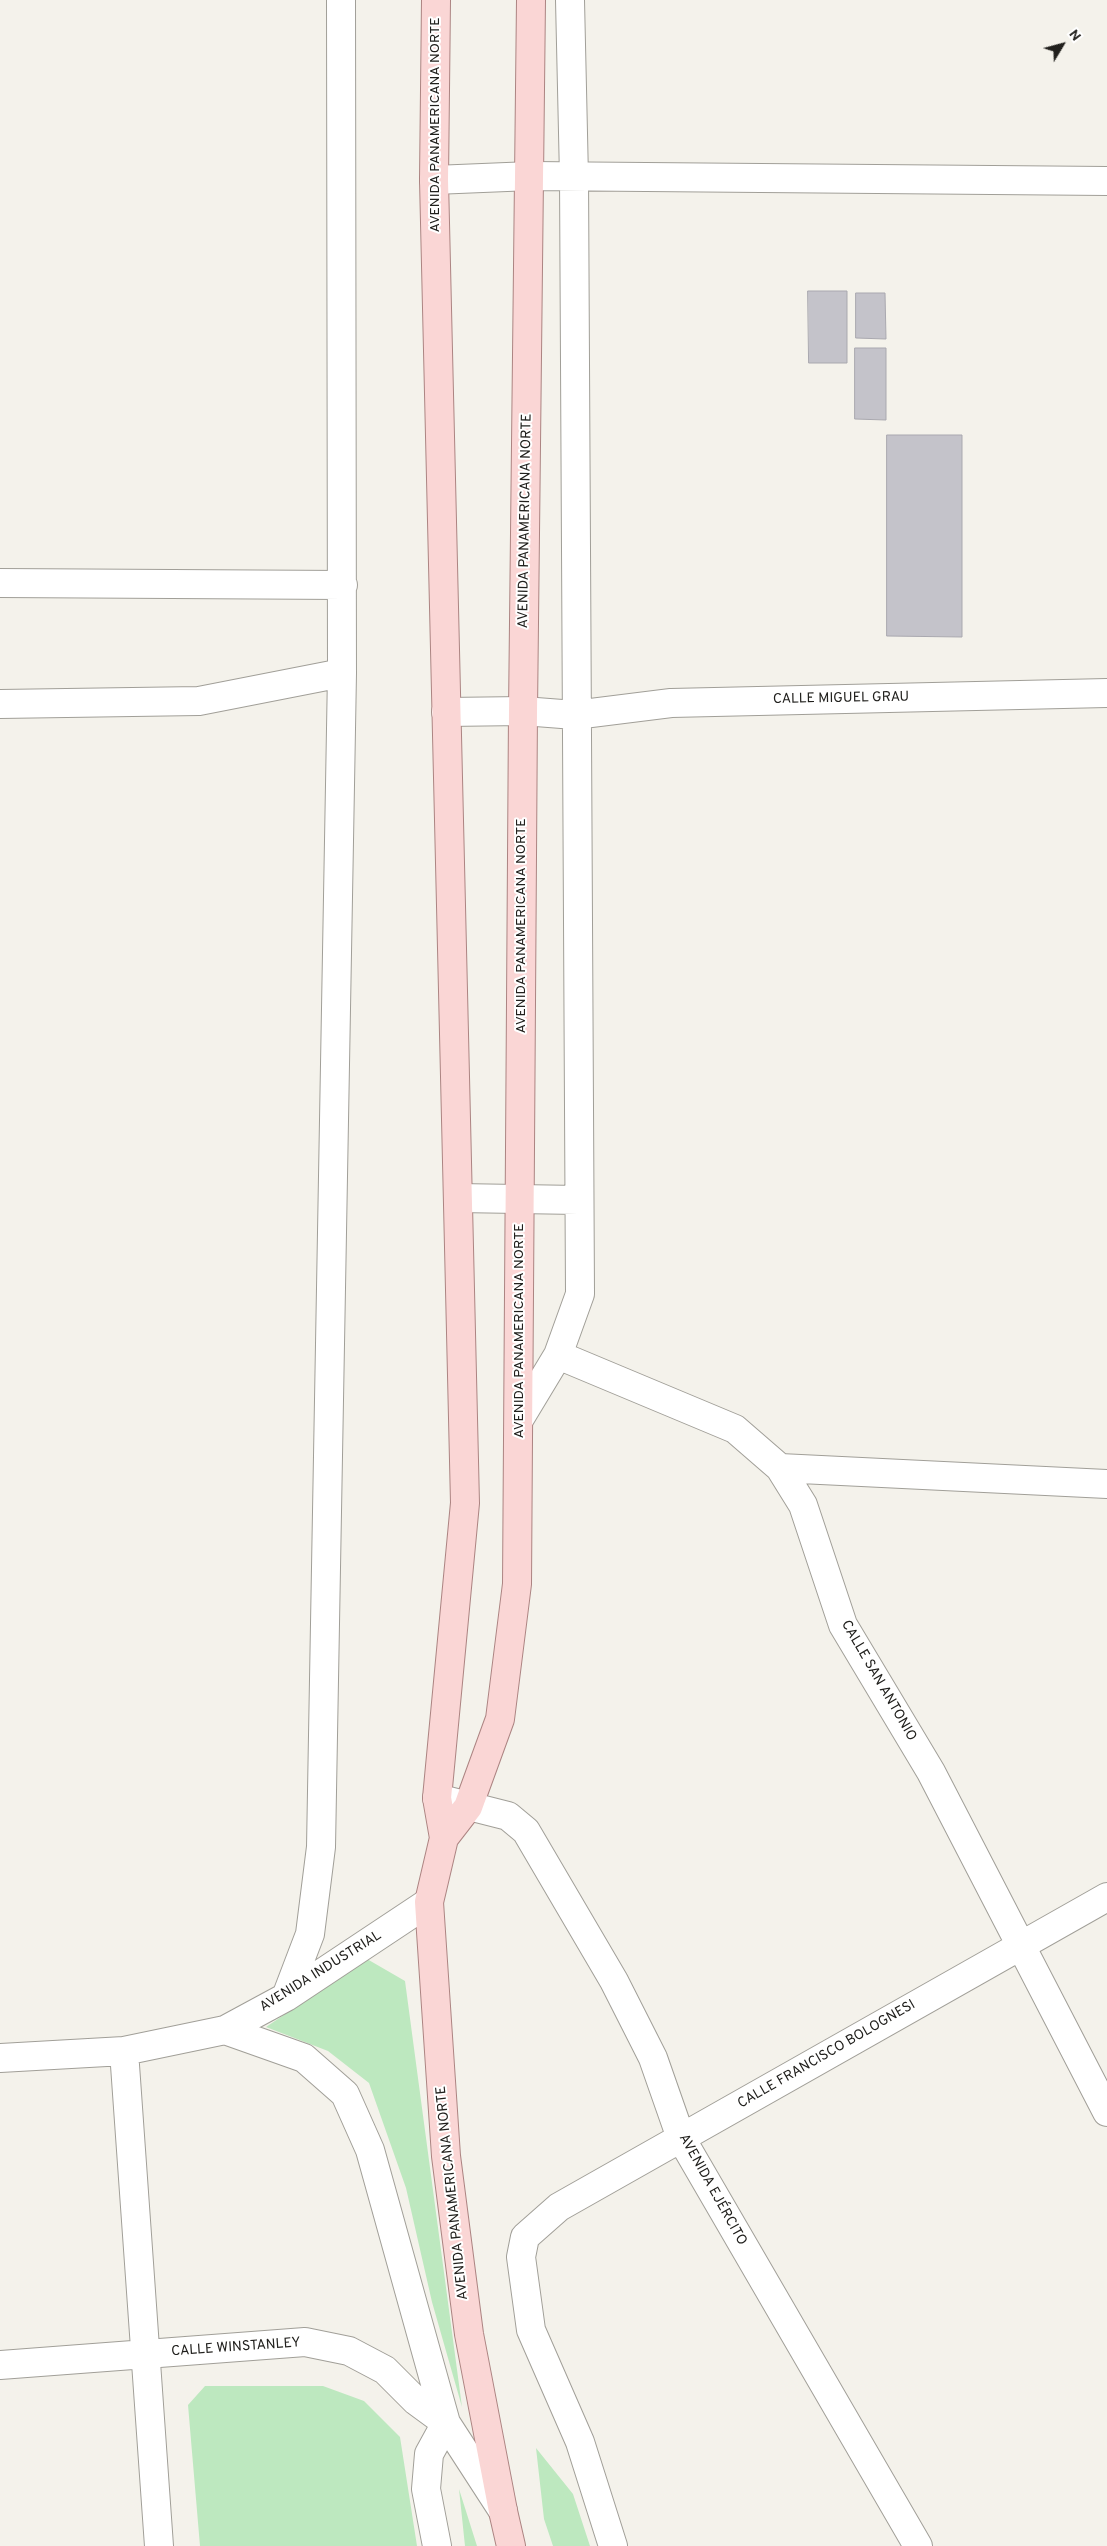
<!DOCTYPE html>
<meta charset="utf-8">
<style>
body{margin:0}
#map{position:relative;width:1107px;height:2546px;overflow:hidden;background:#f4f2eb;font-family:Overpass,sans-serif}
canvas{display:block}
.north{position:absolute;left:1037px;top:20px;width:50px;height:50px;-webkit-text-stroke:4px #fff;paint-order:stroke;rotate:53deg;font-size:14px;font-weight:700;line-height:20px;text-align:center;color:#21201d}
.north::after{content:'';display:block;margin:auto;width:18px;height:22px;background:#21201d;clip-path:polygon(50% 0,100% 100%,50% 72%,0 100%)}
</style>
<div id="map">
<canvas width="1107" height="2546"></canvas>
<div class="north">N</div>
</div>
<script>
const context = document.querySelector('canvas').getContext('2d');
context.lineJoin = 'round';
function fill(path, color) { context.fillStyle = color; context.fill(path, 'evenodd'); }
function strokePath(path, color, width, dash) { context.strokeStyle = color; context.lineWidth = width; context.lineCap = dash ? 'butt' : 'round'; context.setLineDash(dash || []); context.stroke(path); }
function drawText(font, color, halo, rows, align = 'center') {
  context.font = font + ' Overpass,sans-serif'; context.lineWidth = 4; context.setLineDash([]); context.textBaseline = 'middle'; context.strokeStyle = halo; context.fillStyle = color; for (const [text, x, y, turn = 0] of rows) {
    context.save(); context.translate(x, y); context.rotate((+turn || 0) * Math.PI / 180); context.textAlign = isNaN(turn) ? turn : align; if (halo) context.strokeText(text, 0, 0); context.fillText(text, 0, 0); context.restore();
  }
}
fill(new Path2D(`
 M367,1959L405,1981L462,2407L432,2302L406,2188L369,2083L328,2051L266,2027Z
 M205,2386H323L364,2401L400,2437L417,2546H200L188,2405Z
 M536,2448L573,2494L590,2546H553L544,2519Z
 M459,2489L477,2546H465Z`), '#bde8bf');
const building = new Path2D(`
 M808,291H847V363H809Z
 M856,293H885L886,339L856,338Z
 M855,348H886V420L855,419Z
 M887,435H962V637L887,636Z`);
fill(building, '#c4c3ca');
strokePath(building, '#a9a8af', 1);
const minor = new Path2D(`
 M434,180L531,176L1107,181
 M0,583L343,585
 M0,704L199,701L342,673
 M446,712L523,711L575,715L671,703L1107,693
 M458,1198L578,1200
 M558,1355L735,1429L780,1468L803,1505L843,1625L931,1772L1107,2112
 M520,1418L558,1355L580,1294L574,177L570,0
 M780,1468L1107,1484
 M437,1798L508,1816L526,1831L614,1981L653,2058L681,2138L918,2546
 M286,1997L310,1934L321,1847L342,673L341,0
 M225,2030L304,2058L345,2094L370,2150L446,2423L503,2511
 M124,2051L159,2546
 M0,2058L124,2051L225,2030L286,1997L429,1902
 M0,2365L305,2342L349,2351L385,2370L416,2401L446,2423L429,2454L426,2489L437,2546
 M613,2546L580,2442L531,2330L521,2257L525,2237L559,2207L1107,1897`);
const major = new Path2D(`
 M436,0L434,180L465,1503L437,1798L444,1838L429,1902L446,2156L469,2334L503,2511L511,2546
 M444,1838L468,1807L500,1719L517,1584L523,711L531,0`);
strokePath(minor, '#a19f98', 30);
strokePath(major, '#ac8482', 30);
strokePath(minor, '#fff', 28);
strokePath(major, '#fad6d5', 28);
drawText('14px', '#21201d', '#fff', [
 ["AVENIDA PANAMERICANA NORTE",436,125,-90],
 ["AVENIDA PANAMERICANA NORTE",526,521,-89],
 ["CALLE MIGUEL GRAU",841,699,-1],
 ["AVENIDA PANAMERICANA NORTE",522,926,-90],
 ["AVENIDA PANAMERICANA NORTE",520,1331,-90],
 ["CALLE SAN ANTONIO",878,1681,60],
 ["AVENIDA INDUSTRIAL",321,1972,-32],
 ["CALLE FRANCISCO BOLOGNESI",827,2055,-30],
 ["AVENIDA EJÉRCITO",712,2190,61],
 ["AVENIDA PANAMERICANA NORTE",453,2193,-96],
 ["CALLE WINSTANLEY",236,2348,-4]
]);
</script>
